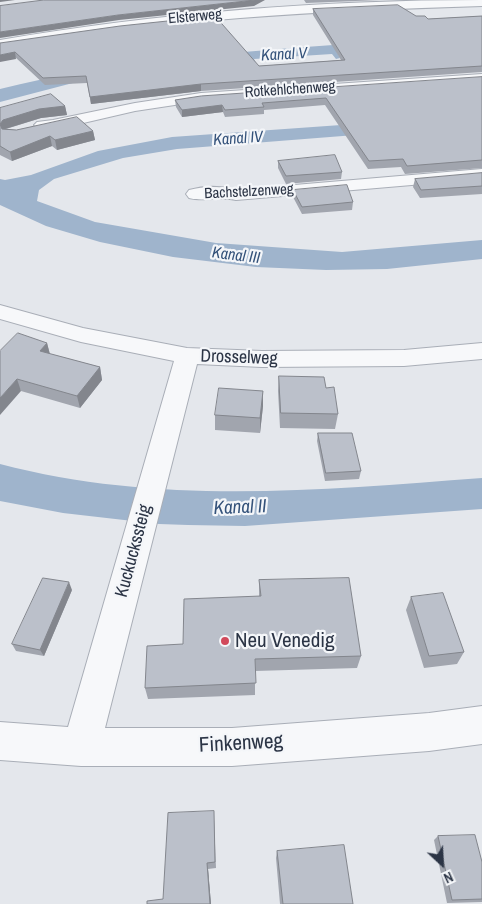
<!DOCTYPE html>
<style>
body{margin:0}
#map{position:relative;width:482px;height:904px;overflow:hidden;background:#e4e7ec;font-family:"Archivo Narrow",sans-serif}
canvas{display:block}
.north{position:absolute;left:417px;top:839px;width:50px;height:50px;-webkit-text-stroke:4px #f4f6f9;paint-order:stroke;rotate:155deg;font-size:14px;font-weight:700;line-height:20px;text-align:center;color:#2b3445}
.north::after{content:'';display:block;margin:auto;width:18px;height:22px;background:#2b3445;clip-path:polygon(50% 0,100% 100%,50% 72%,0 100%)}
</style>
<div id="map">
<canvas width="482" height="904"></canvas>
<div class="north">N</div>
</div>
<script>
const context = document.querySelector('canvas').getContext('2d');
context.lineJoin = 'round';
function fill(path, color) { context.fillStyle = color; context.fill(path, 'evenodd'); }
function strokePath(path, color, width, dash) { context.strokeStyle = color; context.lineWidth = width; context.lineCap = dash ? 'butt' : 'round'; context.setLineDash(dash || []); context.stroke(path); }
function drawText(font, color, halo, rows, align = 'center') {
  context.font = font + ' "Archivo Narrow",sans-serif'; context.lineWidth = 4.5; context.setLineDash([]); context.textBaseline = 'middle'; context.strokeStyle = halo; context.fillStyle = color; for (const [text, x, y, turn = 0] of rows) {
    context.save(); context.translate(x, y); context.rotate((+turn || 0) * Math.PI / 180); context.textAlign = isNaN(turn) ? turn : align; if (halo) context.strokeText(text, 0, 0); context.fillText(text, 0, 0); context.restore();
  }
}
fill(new Path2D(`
 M333,45L340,58L336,59L332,54L254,59L257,65L92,78L0,102V89C106,62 224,53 333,45Z
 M482,115L381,133L177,149L123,158L54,179L39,190L37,201L95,222L216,243L342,252L482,240V259L387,269L326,270L256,267L173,257L100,242L46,226L0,205V179L5,180L31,175L98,151L172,137Z
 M0,464C160,506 320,490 482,478V509L245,526L188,525L159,524L63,513L0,501Z`), '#9fb4cc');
const minor = new Path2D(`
 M482,0V6C320,11 160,19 0,48V40C158,13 321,0 482,0Z
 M482,74V82L201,101L135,111L53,130L37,128L34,125L37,122L53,120L135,103L201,93Z
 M482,169V179L236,200C220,196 204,202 189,198L186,194L189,190C204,186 221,186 236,190Z
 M0,305L83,328L187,348L262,351L404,350L482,343V359L404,366L262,367L197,364L105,728H232L429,713L482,706V744L429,751L232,766H81L0,760V722L68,727L174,361L81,342L0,319Z`);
strokePath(minor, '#a9aeb7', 2);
fill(minor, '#f7f8fa');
fill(new Path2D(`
 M304,0H380L306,3Z
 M313,9L416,16L428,19L482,16V72L201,91L91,104L87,83L45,85L0,43L259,66L341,60L313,15Z
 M482,77V168L405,174L401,167L368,169L325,105L264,110V114L225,117L223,112L182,117L176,107L175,100Z
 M65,106L67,115L41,118L6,129L16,130L93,131L95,140L57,150L52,146L12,161L0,155V108Z
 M278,161L342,172L341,179L286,184L278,168Z
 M482,173V194L420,198L413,187L415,179Z
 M293,190L353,202L352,210L302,214L293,197Z
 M47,343L50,354L100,367L102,380L80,408L21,391L0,351Z
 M279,376L326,388L338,414L335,429L280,428L278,391Z
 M263,391V406L260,433L215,430V415Z
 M318,433L361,471L359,479L325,481L317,441Z
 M259,580L361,656L357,668L255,671V695L148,699L145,688L183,644L259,596Z
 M72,590L44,656L16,651L12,644Z
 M411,597L464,652L457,664L424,668L406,610Z
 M214,819L216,868L208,869L211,904H147L163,899Z
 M438,836L482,862V902L447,903L434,840Z
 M277,851L353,904H280L276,858Z`), '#a1a5ae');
fill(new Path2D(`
 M0,0H15L0,2Z
 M255,0H265L254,6L119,20L0,38V32L118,15Z
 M15,52L16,59L0,62V55Z
 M201,84V91L91,104L90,97Z
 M222,105L223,112L182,117V110Z
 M65,106L67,115L41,118L5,129L2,133L0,124L3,120L39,109Z
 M93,131L95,140L57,150L55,140Z
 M50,136L52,146L12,161L10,152Z
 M47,343L50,355L40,351Z
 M100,367L102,380L80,408L77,396Z
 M17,379L21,391L0,415V398Z
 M263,391V406L260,433V418Z
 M69,582L72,590L44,656L40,650Z
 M207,863L208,869L211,904H210Z`), '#83868d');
const building = new Path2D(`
 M44,0H255L118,15L0,32V6Z
 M398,5L416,16H425L428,19L482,16V66L201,84L90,97L86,76L43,78L15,52L0,55V43L120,26L215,16L259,66L345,60L313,9Z
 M482,77V160L407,166L403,159L369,161L326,98L262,103L264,107L225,110L222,105L182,110L175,100L201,96Z
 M51,94L65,106L39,109L3,120L0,124V108Z
 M77,117L93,131L55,140L50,136L10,152L0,146V124L2,129L16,130Z
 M335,155L342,172L286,176L278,161Z
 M482,173V186L421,190L415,179Z
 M347,185L353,202L302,207L293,190Z
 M18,333L47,343L40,351L100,367L77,396L17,379L0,398V351Z
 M279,376L324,377L326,388L334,387L338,414L281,413Z
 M219,388L263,391L260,418L215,415Z
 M318,433H352L361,471L326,473Z
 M43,578L69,582L40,650L12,644Z
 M349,578L361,656L255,659L256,683L145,688L147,646L183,644L184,599L261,596L259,580Z
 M443,593L464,652L429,656L411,597Z
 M214,811L215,862L207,863L210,904H147V901L163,899L168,813Z
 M475,835L482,862V899L452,900L438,836Z
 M344,845L353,904H283L277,851Z`);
fill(building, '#bbc0ca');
strokePath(building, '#83868d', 1);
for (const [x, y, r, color] of [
 [225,641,5,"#d1495b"]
]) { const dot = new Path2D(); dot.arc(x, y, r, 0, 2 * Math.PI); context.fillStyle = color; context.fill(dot); strokePath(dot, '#f4f6f9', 2); }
drawText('15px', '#2b3445', '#f4f6f9', [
 ["Elsterweg",195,17,-5],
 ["Rotkehlchenweg",290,90,-4],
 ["Bachstelzenweg",249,192,-3]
]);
drawText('italic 16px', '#34527a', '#f4f6f9', [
 ["Kanal V",284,55,-3],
 ["Kanal IV",238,139,-4],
 ["Kanal III",236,256,7]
]);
drawText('18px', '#2b3445', '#f4f6f9', [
 ["Drosselweg",239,358,2],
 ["Kuckuckssteig",134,551,-75]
]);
drawText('italic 19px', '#34527a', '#f4f6f9', [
 ["Kanal II",240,508,-2]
]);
drawText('21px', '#2b3445', '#f4f6f9', [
 ["Neu Venedig",235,641]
], 'left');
drawText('21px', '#2b3445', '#f4f6f9', [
 ["Finkenweg",241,744,-3]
]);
</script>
